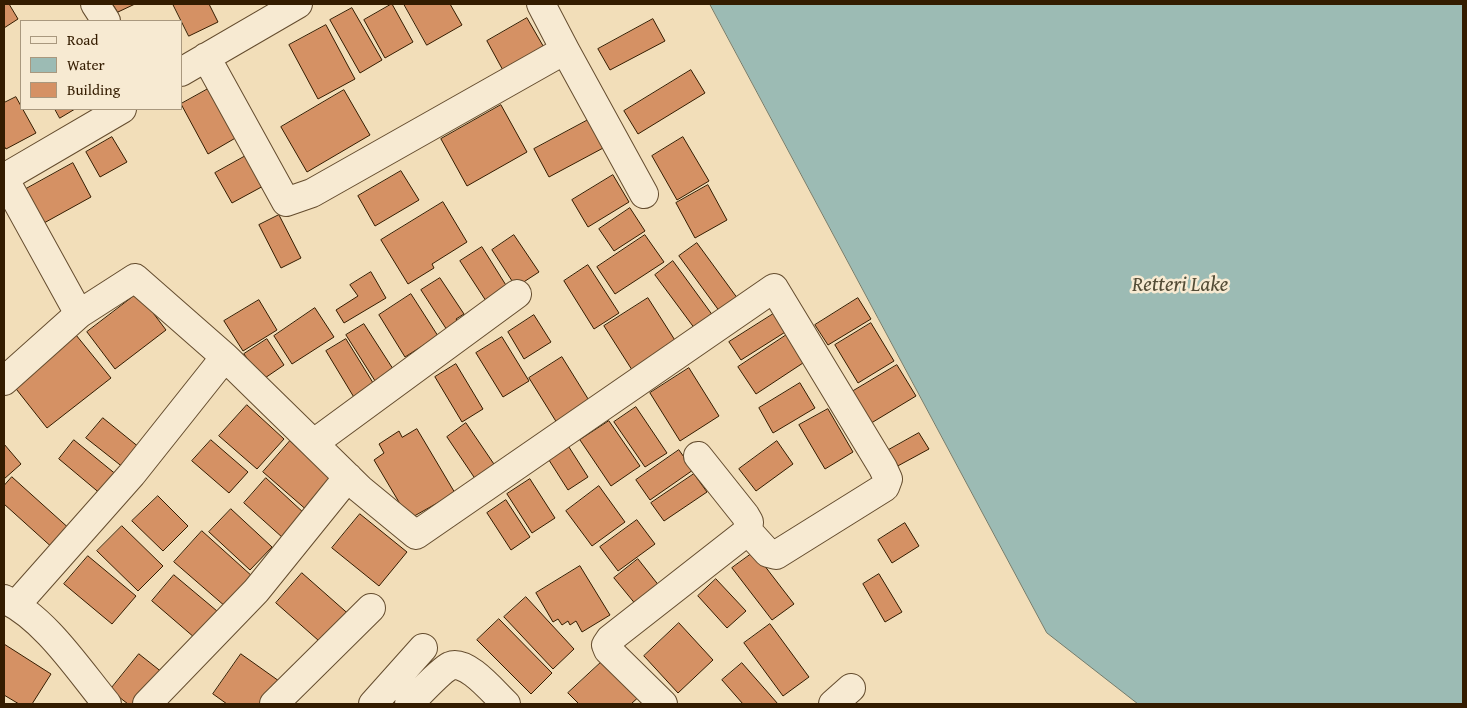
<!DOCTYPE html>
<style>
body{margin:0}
#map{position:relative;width:1467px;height:708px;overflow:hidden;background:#f2deb9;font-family:"Gentium Book Plus",serif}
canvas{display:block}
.frame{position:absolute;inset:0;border:5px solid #341c00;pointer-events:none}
.legend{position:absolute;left:20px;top:20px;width:162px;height:90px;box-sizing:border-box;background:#f7ead2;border:1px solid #a9987e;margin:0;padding:6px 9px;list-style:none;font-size:15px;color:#341c00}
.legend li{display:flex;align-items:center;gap:10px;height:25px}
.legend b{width:25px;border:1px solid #a9987e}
</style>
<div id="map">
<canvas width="1467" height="708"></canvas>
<div class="frame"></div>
<ul class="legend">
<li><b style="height:6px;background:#f7ead2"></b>Road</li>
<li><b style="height:14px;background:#9cbbb4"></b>Water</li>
<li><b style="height:14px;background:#d59164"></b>Building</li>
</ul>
</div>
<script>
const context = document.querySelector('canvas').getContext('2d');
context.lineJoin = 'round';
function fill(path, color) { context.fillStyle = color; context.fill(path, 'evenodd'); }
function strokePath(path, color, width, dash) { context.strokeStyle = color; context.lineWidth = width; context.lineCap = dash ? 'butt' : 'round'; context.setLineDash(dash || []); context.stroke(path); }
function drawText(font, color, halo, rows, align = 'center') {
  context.font = font + ' "Gentium Book Plus",serif'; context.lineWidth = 5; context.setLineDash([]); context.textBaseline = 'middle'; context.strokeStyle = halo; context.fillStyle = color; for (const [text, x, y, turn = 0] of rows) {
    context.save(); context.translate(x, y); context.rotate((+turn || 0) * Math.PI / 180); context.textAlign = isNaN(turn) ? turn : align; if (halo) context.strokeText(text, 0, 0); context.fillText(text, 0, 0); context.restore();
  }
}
const water = new Path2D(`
 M710,4H1463V704H1138L1047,633Z`);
fill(water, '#9cbbb4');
strokePath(water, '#727b6c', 1);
const building = new Path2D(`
 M4,4H9L18,19L4,28Z
 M113,4H135L118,12Z
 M173,4H209L218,22L189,36Z
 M392,4L413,42L385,58L364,20Z
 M404,4H450L462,25L427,45Z
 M352,8L382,60L360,73L330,20Z
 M527,18L546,51L505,74L487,41Z
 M653,19L665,41L610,70L598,49Z
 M326,25L355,79L318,99L289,45Z
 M691,70L705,93L638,134L624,111Z
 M217,84L244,133L208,154L181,104Z
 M344,90L370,135L307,172L281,127Z
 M16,97L36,133L6,149L4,146V103Z
 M501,105L527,152L467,186L441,139Z
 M55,109H75L60,118Z
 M590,119L605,147L549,177L534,149Z
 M112,137L127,162L100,177L86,152Z
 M683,137L709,181L677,200L652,156Z
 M251,153L267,184L232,203L215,173Z
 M73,163L91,197L44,223L26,189Z
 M401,171L419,200L375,226L358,196Z
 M613,175L629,202L588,227L572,200Z
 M708,185L727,220L695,238L676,203Z
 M443,202L467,242L432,264L434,268L408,284L381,240Z
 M630,208L645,231L614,251L599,229Z
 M279,215L301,258L281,268L259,225Z
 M514,235L539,272L516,287L492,250Z
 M645,235L664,262L615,294L597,267Z
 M697,243L738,299L720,312L679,256Z
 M482,247L509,290L488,304L460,261Z
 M673,261L716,320L698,333L655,275Z
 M588,265L619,313L594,329L564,281Z
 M371,272L386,298L344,323L336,310L358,296L350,285Z
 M440,278L464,314L456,319L459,323L447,330L421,290Z
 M138,293L166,330L115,369L87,332Z
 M411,294L438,336L405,357L379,315Z
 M648,298L678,345L634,373L604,326Z
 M858,298L871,319L828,345L815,325Z
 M259,300L277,330L243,351L224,321Z
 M315,308L334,337L292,364L274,336Z
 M778,311L790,329L741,360L729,342Z
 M534,315L551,342L524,359L508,332Z
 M871,323L894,361L858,383L835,345Z
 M364,324L395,372L377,384L346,335Z
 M788,334L806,361L756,394L738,367Z
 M76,335L111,378L47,428L13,385Z
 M502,337L529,381L503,397L476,353Z
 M267,339L284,365L262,380L244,354Z
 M346,339L375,386L355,399L326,351Z
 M562,357L590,402L557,423L529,378Z
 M456,364L483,409L462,422L435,377Z
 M897,365L916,396L868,425L850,393Z
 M689,368L719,416L680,441L650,393Z
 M800,383L815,408L773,433L759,408Z
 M247,405L284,439L257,469L219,436Z
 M636,407L667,453L645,467L614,422Z
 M828,409L853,452L825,469L799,425Z
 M103,418L140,448L124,468L86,438Z
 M609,421L640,466L611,486L580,440Z
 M466,423L498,470L478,483L447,437Z
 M417,429L455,493L409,519L374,460L384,453L379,444L399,431L402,437Z
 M919,433L929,449L894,468L885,452Z
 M74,440L118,476L102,495L59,459Z
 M211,440L248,472L229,493L192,461Z
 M290,441L336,481L309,512L263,472Z
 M777,441L793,464L756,491L739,469Z
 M4,444L21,464L4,479Z
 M567,444L588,477L568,490L547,457Z
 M679,450L693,470L650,500L636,480Z
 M694,474L707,492L664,521L651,503Z
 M12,477L72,531L55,550L4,504V486Z
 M266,478L305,514L283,538L244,503Z
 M530,479L555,518L532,533L507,494Z
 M599,486L625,522L592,546L566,511Z
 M158,496L188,526L163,551L132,521Z
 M506,500L530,537L511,550L487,513Z
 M231,509L272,547L250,570L209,532Z
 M360,514L407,552L379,586L332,548Z
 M637,520L655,544L618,571L600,547Z
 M905,523L919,546L892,563L878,540Z
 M122,526L163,566L138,591L97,551Z
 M202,531L253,577L226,607L174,562Z
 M754,552L794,604L772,620L732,568Z
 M88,556L136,596L112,624L64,584Z
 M638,559L660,587L637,606L614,578Z
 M580,566L610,615L582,632L576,621L570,625L568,621L562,625L558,619L553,622L536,593Z
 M302,573L353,618L327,648L276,603Z
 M879,574L902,612L885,622L863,584Z
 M174,575L217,611L195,638L152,601Z
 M716,579L746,611L727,628L698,596Z
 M526,597L574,649L553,669L504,617Z
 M499,619L552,673L531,694L477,640Z
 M679,623L713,660L678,693L644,656Z
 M770,624L809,677L783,696L744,643Z
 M4,644L51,674L32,704H19L4,695Z
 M139,654L163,673L138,704H128L110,690Z
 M241,654L279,681L262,704H227L213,694Z
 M608,656L643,693L631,704H579L568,693Z
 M742,663L778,704H743L722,680Z`);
fill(building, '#d59164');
strokePath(building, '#341c00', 1);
const minor = new Path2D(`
 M95,4L106,21
 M565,50L644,194
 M206,57L286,202L312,193L565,50L541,4
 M181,72L298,4
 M79,314L135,278L225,357L360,489L416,535L774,288L883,468L888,479L885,487L776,555L768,553L748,531
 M4,381L79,314L4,178L122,109
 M314,443L517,294
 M4,599C45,618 78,669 107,704
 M16,605L132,474L225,357
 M147,704L256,591L348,477
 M274,704L371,608
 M373,704L423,648
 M409,704C417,696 441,670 450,666C467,659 494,693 506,704
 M663,704L608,650L606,645L610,639L748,531L749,522L745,515L698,456
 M833,704L851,688`);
strokePath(minor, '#644c2e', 30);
strokePath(minor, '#f7ead2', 28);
drawText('italic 21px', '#534c36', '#f7ead2', [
 ["Retteri Lake",1180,286]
]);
</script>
